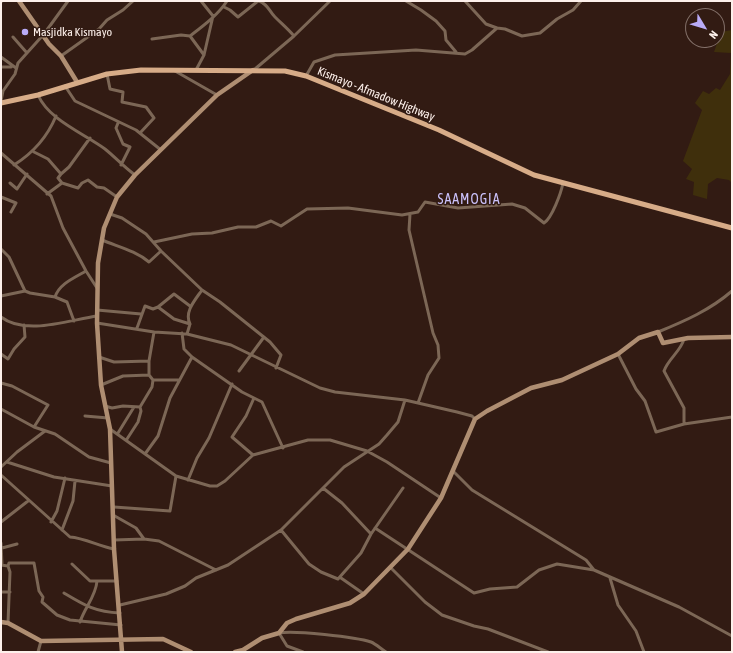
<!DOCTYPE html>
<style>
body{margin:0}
#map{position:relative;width:733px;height:653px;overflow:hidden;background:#321b13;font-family:"Asap Condensed",sans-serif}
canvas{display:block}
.frame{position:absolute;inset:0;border:2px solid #fdf0eb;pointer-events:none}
.north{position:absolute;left:685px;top:8px;width:40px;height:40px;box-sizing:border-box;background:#321b13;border:1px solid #837069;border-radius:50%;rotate:128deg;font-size:11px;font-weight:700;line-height:16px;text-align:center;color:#fdf0eb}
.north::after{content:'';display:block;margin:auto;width:14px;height:18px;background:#b9abf7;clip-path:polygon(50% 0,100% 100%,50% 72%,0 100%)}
</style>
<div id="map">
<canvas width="733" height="653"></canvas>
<div class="frame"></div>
<div class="north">N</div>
</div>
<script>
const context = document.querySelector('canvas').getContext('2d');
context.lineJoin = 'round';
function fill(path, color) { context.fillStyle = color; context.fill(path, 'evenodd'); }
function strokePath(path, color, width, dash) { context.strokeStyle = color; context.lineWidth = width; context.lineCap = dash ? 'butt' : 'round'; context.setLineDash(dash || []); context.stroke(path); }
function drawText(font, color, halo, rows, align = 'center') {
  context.font = font + ' "Asap Condensed",sans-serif'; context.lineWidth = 3; context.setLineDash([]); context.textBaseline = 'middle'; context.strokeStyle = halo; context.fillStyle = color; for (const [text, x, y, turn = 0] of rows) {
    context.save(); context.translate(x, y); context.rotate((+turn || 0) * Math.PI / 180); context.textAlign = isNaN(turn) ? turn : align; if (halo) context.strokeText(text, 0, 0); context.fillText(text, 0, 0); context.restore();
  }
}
fill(new Path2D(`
 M732,30V183L729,180L717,178L708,184L707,199L693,195L694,182L686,179L692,169L683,161L702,110L695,103L703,91L709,94L716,88L720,90L730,74L731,53L714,52L721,32Z`), '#3f2f0c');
strokePath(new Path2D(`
 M259,1C268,4 269,11 275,17C282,24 288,29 294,36
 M406,1L421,10L436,21L445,31L446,40L456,52
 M465,1L486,24L497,28
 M1,2L2,1
 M224,7L230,10L238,17L258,1
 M190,36L204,55
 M13,37L27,53
 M152,39L181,35L190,36C203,26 218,15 227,1
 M61,56L99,29L107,20L123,10L133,1
 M1,57L16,68
 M1,67H11
 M255,69L294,36L330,1
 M196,70L204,55L213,16L201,1
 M175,71L217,95
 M107,74L110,89L123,92L122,102L146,107L154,118L140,133
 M306,76L314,62L335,55L416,50L465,54L472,50L497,28L505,29L522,36L540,33L557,19L573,10L581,1
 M65,86L75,101L136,130L161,150
 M38,95C49,120 83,133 105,149C115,157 124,167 135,175
 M1,101L3,91L15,74L18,63L44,34L68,1
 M118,123L116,128L123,144L130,147L121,165
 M34,152L48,159L61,174L58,178L62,183L78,188L82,183L88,180L97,187L104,188L117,197
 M1,153L51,196L63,228L86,271L97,288
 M14,165C33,153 47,138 56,116
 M61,174L69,167L90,138
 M10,183L17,189L27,174
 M47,194L62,183
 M1,197L16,203L11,212
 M110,214L122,218L146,234L161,251L202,290L220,302L270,342L281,355L276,368
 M410,214L409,230L433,333L438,345L439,358L428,375L418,403
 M102,240C119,247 136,251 149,262L161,251
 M154,242L192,234L212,233L238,227H256L271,221L281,226L307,209L348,208L402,215L418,212L425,202L458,208L512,204L525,208L544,223C552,218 561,193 563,183
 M1,249L9,257L25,291L30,293L55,297L67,302L74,321
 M1,296L25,291
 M55,297C59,284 74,278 86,271
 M158,307L174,294L190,306
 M97,310L141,314
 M1,317C26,336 69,320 97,316
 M97,323L154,332L187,334L231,345L320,388L335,392L405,400L457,412L472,416L475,419
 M190,324C184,312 195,300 202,290
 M137,328L145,306L153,309L158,307L174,319L190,324L187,334
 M154,332L149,361V375L153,380H179
 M658,332C685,321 710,310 732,291
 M182,333L184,349L192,357L242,392L262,402L283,448
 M684,339C681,351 668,359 664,371L684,408V424
 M1,354L8,359L14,349L25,337L24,325
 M618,354L636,389L645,401L656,432L684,424L732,417
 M99,357L114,362L149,361
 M239,371L264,337
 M1,383L12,386L48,405L34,427
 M101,385L123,376L149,375
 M105,406L112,408L123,406L140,407
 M1,409L34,427L55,434L89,457L111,463
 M85,416L108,418
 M110,429L176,476L210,486H217L225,481L253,455L308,440H330L367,451L387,462L441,498
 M118,433L134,407
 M127,439L138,422L141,411L140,407L152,387L153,380
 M145,454L158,436L170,398L192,357
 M253,455L232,437L246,416L254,398
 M7,462L54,477L112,486
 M1,467L17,452L45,431
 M453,471L472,490L586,560L594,570L679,607L732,636
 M1,475L70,537C84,538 99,546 114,549
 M188,480L197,458L209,438L232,384
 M323,488L342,503L371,534
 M114,507L170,511L176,476
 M113,515L136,528L144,539L159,541L216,570
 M1,522L28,501
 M51,522L57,511L65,478
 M375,528L474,593L490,589L517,587L539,570L557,564L594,570
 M62,530L73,501L75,481
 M281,530L309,564L321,572L338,579L361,553L371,534L403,488
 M114,540L144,539
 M1,543L2,565
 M2,548L17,544
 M72,564L90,581H117
 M1,565L8,566L9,563H34L39,591L43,597L42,602L57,615L70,620L121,625
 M8,566L10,572L8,623
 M390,567L425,602L442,615L474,626L488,629L548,652
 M341,578L364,594
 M610,578L618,605L636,631L644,652
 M1,592H10
 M64,593C84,605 95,612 120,613
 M120,605L166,594L185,586L196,578L228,565L281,530L344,467L379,444L387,435L398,422L405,400
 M80,622C85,607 96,596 97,581
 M38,652L41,641
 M303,652L287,646L279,633C293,630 356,637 371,642C376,644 381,649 386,652`), '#7c6756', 3);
strokePath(new Path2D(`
 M19,1L49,44L61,56L77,82
 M1,622L8,623L41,641L163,639L191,652
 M122,652L114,549L110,429L101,385L97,323L98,263L104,228L117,197L135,175L217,95L253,70
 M235,652L243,650L262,638L279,633L287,623L296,619L350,603L364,594L408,549L441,498L475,419L487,411L531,388L562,380L618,354L639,338L658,332L663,343L688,338L732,337`), '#af8e72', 4.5);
strokePath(new Path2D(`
 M1,103L38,95L107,74L141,70L285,71L306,76L439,130L534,175L732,228`), '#d7ac88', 5);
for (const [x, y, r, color] of [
 [25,32,4,"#b9abf7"]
]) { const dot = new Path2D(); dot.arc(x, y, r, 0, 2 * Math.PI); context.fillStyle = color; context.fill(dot); strokePath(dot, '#321b13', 1.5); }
drawText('12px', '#fdf0eb', '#321b13', [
 ["Masjidka Kismayo",33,32]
], 'left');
drawText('12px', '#fdf0eb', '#321b13', [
 ["Kismayo - Afmadow Highway",376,94,22]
]);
context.letterSpacing = '1px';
drawText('14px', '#cac1fa', '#321b13', [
 ["SAAMOGIA",469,200]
]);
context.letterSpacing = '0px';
</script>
